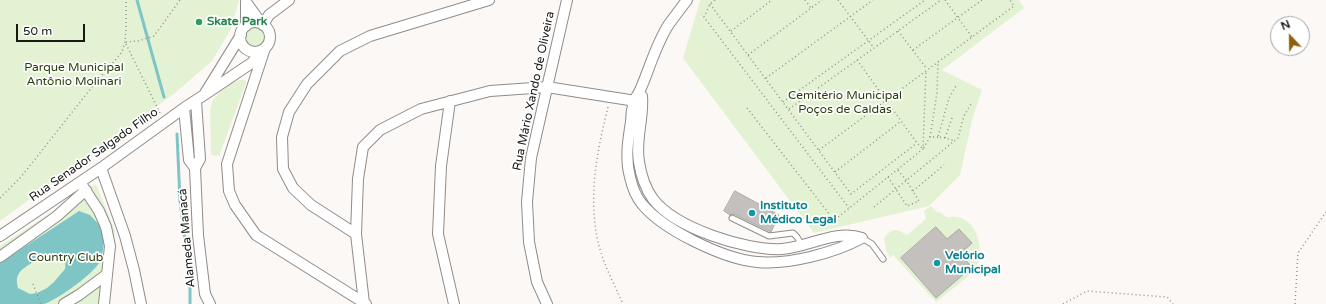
<!DOCTYPE html>
<meta charset="utf-8">
<style>
body{margin:0}
#map{position:relative;width:1326px;height:304px;overflow:hidden;background:#fcf8f6;font-family:"Varela Round",sans-serif}
canvas{display:block}
.north{position:absolute;left:1270px;top:16px;width:40px;height:40px;box-sizing:border-box;background:#fff;border:1px solid #a3a3a2;border-radius:50%;rotate:338deg;font-size:11px;font-weight:700;line-height:16px;text-align:center;color:#191817}
.north::after{content:'';display:block;margin:auto;width:14px;height:18px;background:#8f600a;clip-path:polygon(50% 0,100% 100%,50% 72%,0 100%)}
.scale{position:absolute;left:16px;top:24px;width:69px;height:18px;box-sizing:border-box;border:2px solid #191817;border-top:0;padding-left:5px;font-size:12px;line-height:14px;white-space:nowrap;color:#191817;-webkit-text-stroke:3px #fff;paint-order:stroke}
</style>
<div id="map">
<canvas width="1326" height="304"></canvas>
<div class="north">N</div>
<div class="scale">50 m</div>
</div>
<script>
const context = document.querySelector('canvas').getContext('2d');
context.lineJoin = 'round';
function fill(path, color) { context.fillStyle = color; context.fill(path, 'evenodd'); }
function strokePath(path, color, width, dash) { context.strokeStyle = color; context.lineWidth = width; context.lineCap = dash ? 'butt' : 'round'; context.setLineDash(dash || []); context.stroke(path); }
function drawText(font, color, halo, rows, align = 'center') {
  context.font = font + ' "Varela Round",sans-serif'; context.lineWidth = 3.5; context.setLineDash([]); context.textBaseline = 'middle'; context.strokeStyle = halo; context.fillStyle = color; for (const [text, x, y, turn = 0] of rows) {
    context.save(); context.translate(x, y); context.rotate((+turn || 0) * Math.PI / 180); context.textAlign = isNaN(turn) ? turn : align; if (halo) context.strokeText(text, 0, 0); context.fillText(text, 0, 0); context.restore();
  }
}
fill(new Path2D(`
 M0,0H239L231,29L212,61L175,93L0,221Z
 M702,0H1019L1024,8L942,70L982,90L973,117L960,175L929,206L814,233L683,58L700,1Z
 M245 37a10 10 0 1 1 20 0a10 10 0 1 1-20 0Z
 M240,80H245L246,83L219,156L211,155L210,110L213,100L221,91L232,83Z
 M96,184L115,231L108,304H0V246Z
 M931,206L937,212L941,213L946,217C951,217 957,216 961,218C980,224 985,257 974,270C964,281 947,293 936,302L893,255L890,258L886,249L884,238C893,227 896,229 907,235L926,219L924,211Z`), '#e2f2d3');
fill(new Path2D(`
 M79,211L90,215L104,230C104,240 104,251 100,261C95,273 57,300 44,304C33,304 12,304 0,304V263ZM54,253L66,256L65,269L54,282L47,288L37,293L30,294L18,288C17,284 16,279 18,275C23,265 44,257 54,253Z`), '#7fc5c6');
strokePath(new Path2D(`
 M137,0L164,97
 M177,134L180,201L190,276V304`), '#7fc5c6', 3);
const building = new Path2D(`
 M735,191L779,215L771,232L734,214L730,215L724,211Z
 M936,227L947,239L959,229L972,243L960,254L972,267L936,298L901,258Z`);
fill(building, '#c4c0bd');
strokePath(building, '#aba8a5', 1);
const service = new Path2D(`
 M732,218L769,236L793,233L797,237L802,245
 M862,238L872,244L883,259`);
const minor = new Path2D(`
 M687,0C681,8 675,16 669,24C656,44 650,67 641,88C639,93 636,97 634,101C632,108 631,116 631,122C628,140 625,159 630,177C632,186 636,197 642,204C663,230 724,259 757,262C789,265 834,253 862,238
 M240 37a15 15 0 1 1 30 0a15 15 0 1 1-30 0Z
 M263,25L269,15L289,0
 M246,26V2L261,23
 M241,35L204,95L253,62L258,52
 M265,48L227,164L229,191L235,205L256,235L366,304
 M642,96C644,118 635,140 639,162C641,175 645,188 653,199C675,228 746,251 782,249C809,247 836,229 862,238
 M450,101L441,166L438,234L454,304
 M184,108L189,160L195,168L200,159L196,101
 M101,168L125,236L134,270L141,304
 M195,168L198,235L205,294L210,304
 M80,182L99,211L106,227L110,246L104,304
 M356,234L311,205L293,188L283,169L282,137L289,112L307,84L340,51L370,36L489,0
 M0,236L101,168L184,108L204,95
 M0,257L57,216L86,190
 M364,303L356,234L358,179L363,147L380,130L421,109L490,91L547,87L642,102
 M64,304L79,295L106,275
 M547,304L537,282L529,242L527,202L531,158L567,0`);
strokePath(service, '#8f8c8a', 7);
strokePath(minor, '#8f8c8a', 12);
strokePath(new Path2D(`
 M715,0L710,4L704,17L849,208
 M805,0L811,8
 M838,0L874,48
 M945,0L972,37
 M710,4L851,194L917,143
 M731,31L772,0
 M898,31L927,69
 M913,50L982,0
 M748,55L822,0
 M857,60L917,143L923,149L930,137
 M766,78L873,0
 M783,102L925,0
 M608,107C597,151 588,196 598,242C603,263 614,284 623,304
 M747,108L834,220
 M789,109L941,0
 M160,113L125,42L138,41L154,36L180,0
 M952,118L945,138L955,141
 M938,137H930L937,93L938,61
 M945,138L938,137L949,98L956,86
 M819,150L1014,6L1010,0
 M835,172L900,122
 M888,177L907,206L919,201L906,180L897,169
 M913,191L944,165
 M0,198L21,177L96,82L122,52L125,42L126,28V0
 M874,207L958,138L964,116L971,104
 M832,222L923,149L926,70
 M33,284L41,304
 M1063,304L1087,291L1167,297L1173,304
 M1295,304L1298,253L1326,212`), '#949190', 1.5, [1, 3]);
strokePath(service, '#fff', 5);
strokePath(minor, '#fff', 10);
for (const [x, y, r, color] of [
 [199,22,4,"#2e9e5b"],
 [752,213,4,"#0f9aa8"],
 [937,263,4,"#0f9aa8"]
]) { const dot = new Path2D(); dot.arc(x, y, r, 0, 2 * Math.PI); context.fillStyle = color; context.fill(dot); strokePath(dot, '#fff', 1.5); }
drawText('bold 12px', '#27864d', '#fff', [
 ["Skate Park",207,22]
], 'left');
drawText('12px', '#2a3f0a', '#fff', [
 ["Parque Municipal",74,68],
 ["Antônio Molinari",74,82],
 ["Cemitério Municipal",845,96],
 ["Poços de Caldas",845,110],
 ["Country Club",66,258]
]);
drawText('12px', '#191817', '#fff', [
 ["Rua Mário Xando de Oliveira",534,91,-78],
 ["Rua Senador Salgado Filho",94,155,-35],
 ["Alameda Manacá",187,238,-95]
]);
drawText('bold 12px', '#0d838f', '#fff', [
 ["Instituto",760,206],
 ["Médico Legal",760,220],
 ["Velório",945,256],
 ["Municipal",945,270]
], 'left');
</script>
